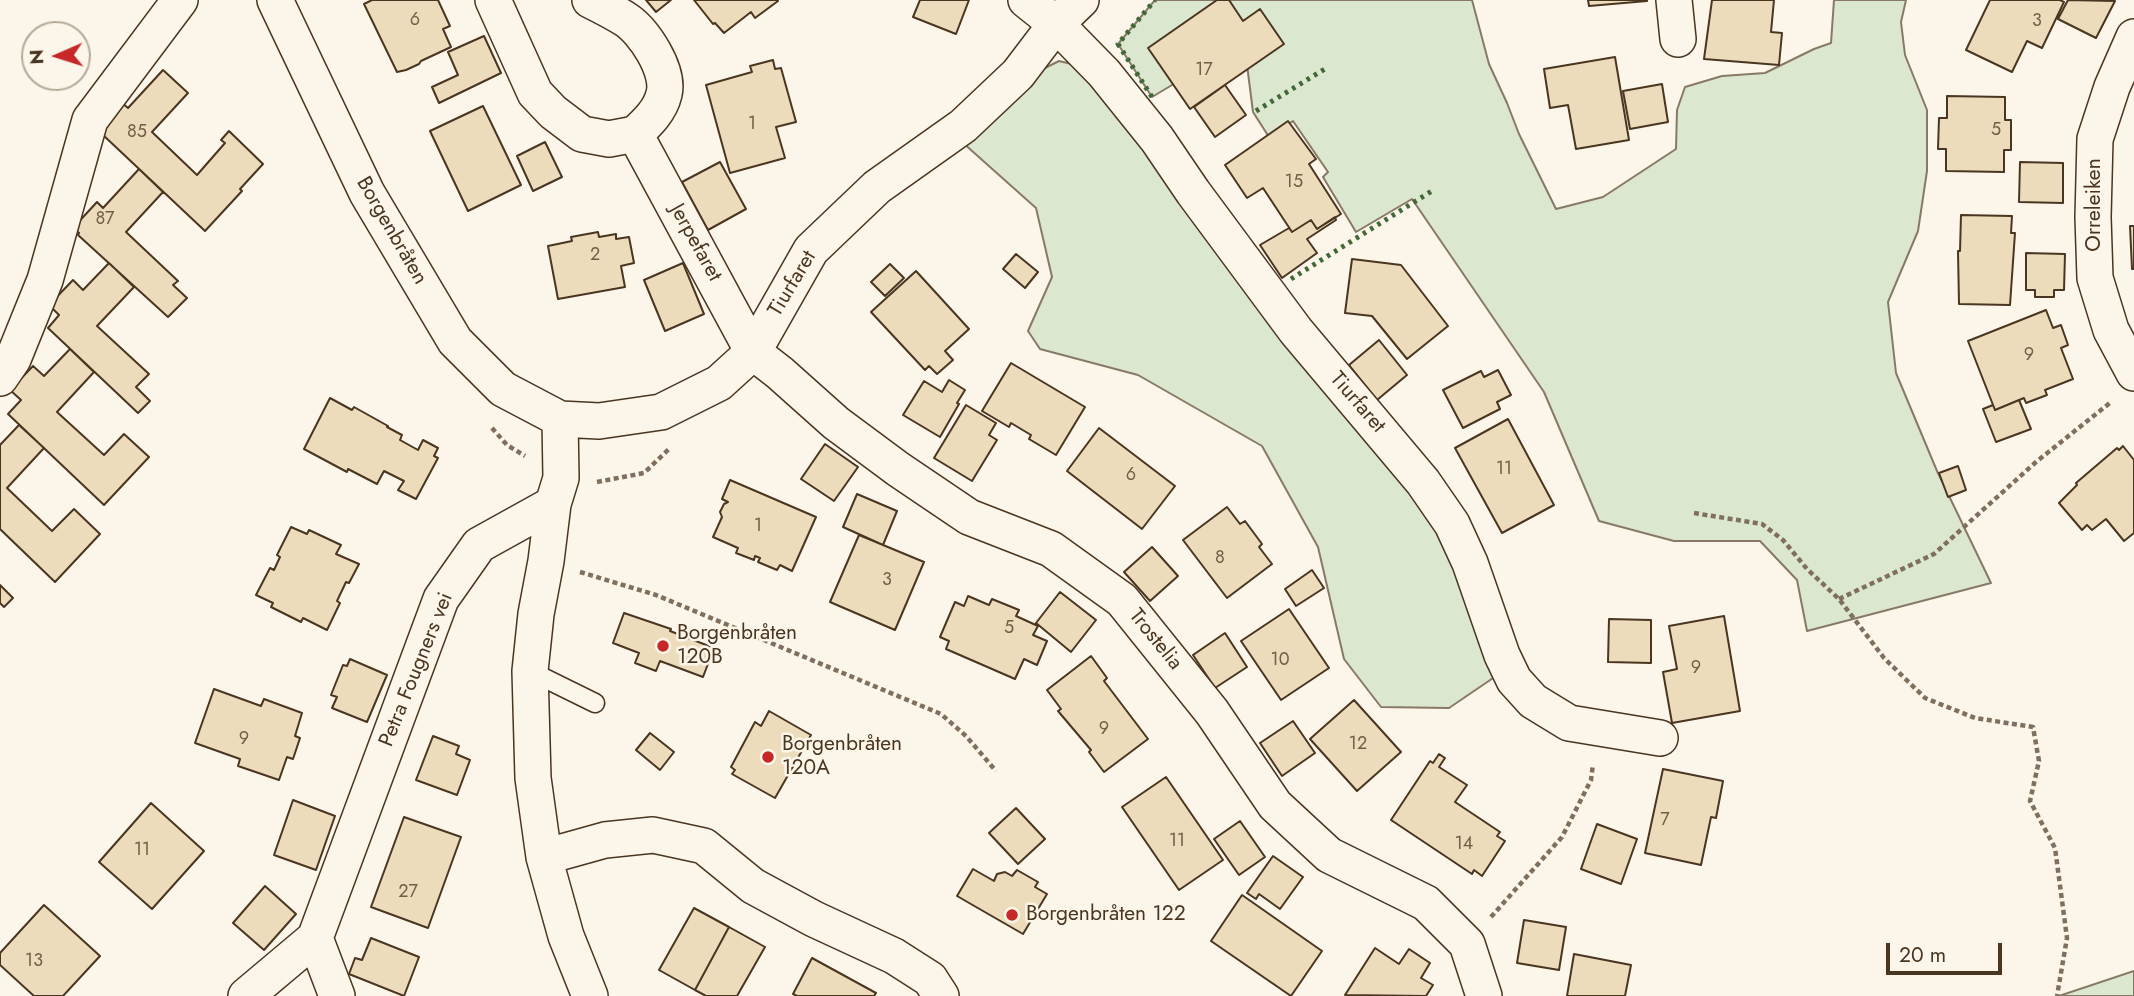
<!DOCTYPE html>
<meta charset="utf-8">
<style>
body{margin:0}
#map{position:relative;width:2134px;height:996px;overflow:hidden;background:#fbf6e9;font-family:Jost,sans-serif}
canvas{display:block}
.north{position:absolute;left:21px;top:21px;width:70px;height:70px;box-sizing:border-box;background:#fbf6e9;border:2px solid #b4a999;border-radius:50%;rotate:267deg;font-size:19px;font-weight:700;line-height:28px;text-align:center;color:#4a3520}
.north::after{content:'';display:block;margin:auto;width:24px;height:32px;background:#c62828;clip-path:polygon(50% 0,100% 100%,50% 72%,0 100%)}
.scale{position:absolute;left:1886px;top:943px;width:116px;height:32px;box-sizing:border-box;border:4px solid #4a3520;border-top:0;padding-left:9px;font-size:21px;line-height:24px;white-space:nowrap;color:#4a3520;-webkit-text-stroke:5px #fbf6e9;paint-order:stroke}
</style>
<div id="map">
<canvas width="2134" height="996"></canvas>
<div class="north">N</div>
<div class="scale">20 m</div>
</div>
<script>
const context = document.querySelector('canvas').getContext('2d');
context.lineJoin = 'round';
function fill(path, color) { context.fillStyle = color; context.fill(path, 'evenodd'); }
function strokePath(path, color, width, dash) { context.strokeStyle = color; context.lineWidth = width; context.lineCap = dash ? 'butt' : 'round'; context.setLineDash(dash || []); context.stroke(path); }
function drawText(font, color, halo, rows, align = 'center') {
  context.font = font + ' Jost,sans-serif'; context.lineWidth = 5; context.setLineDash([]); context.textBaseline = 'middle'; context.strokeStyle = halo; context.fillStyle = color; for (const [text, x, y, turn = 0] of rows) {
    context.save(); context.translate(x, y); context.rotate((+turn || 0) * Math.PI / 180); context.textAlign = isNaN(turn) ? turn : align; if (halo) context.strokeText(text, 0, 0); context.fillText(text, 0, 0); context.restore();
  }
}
const green = new Path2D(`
 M1155,0H1472L1489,64L1507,103L1519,134L1556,209L1603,197L1676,149L1677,110L1685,87L1722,76L1765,73L1814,49L1831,43L1834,0H1906L1901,22L1905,55L1927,110V171L1918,231L1888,302L1896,373L1937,471L1991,583L1807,631L1797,580L1760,541H1674L1599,521L1544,392L1412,199L1356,232L1323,177L1328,172L1293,121L1269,137L1253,112L1246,57L1177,82L1152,97L1118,44Z
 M1059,61L1084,67L1435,517L1499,674L1449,708L1381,707L1344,659L1318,547L1262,446L1138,375L1040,349L1028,331L1052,277L1036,208L962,142L1045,68Z
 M2134,971V996H2059Z`);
fill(green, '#dce7d0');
strokePath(green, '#887966', 2);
const building = new Path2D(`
 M372,0H438L450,26L443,29L451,47L421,61L419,64L406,70L397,72L364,4Z
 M646,0H671L656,12Z
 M694,0H777L778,1L755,18L751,12L724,33L715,23L713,24Z
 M920,0H969L956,34L913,17Z
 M1217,0H1229L1243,21L1260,9L1284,44L1190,109L1148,48Z
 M1588,0H1647V1L1589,6Z
 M1712,0H1774L1771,32L1782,33L1779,65L1704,59Z
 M1990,0H2060L2064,2L2042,48L2027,41L2012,72L1966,50Z
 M2068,0L2115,1L2096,38L2058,19Z
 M484,36L501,73L439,103L432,87L458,75L448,52Z
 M1615,57L1629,140L1576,149L1568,105L1550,108L1544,69Z
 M773,60L775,69L781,68L796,122L776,127L785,158L730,173L706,85L752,72L750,66Z
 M163,70L188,93L152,132L197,175L225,143L221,140L229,131L263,164L240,189L242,191L205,231L103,135L98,127L121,102L128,108Z
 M1662,84L1668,122L1630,129L1623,91Z
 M1225,85L1246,115L1215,137L1194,107Z
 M1947,96L2005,97V120H2011V150H2004V172L1946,171V149H1938L1939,118H1947Z
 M483,106L521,185L468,211L430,131Z
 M1288,121L1316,159L1309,164L1341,214L1317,229L1311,220L1292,232L1263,188L1247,198L1225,165Z
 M545,142L562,177L533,191L517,156Z
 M720,162L746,209L708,230L682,182Z
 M2020,162L2063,163V203L2019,202Z
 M139,169L163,192L126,232L178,281L173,285L187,298L168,317L78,235L79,233L73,228L97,202L103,208Z
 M1961,215L2012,216L2011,233H2015L2010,305L1959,304L1958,251H1960Z
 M1335,217L1336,220L1307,239L1317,253L1282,278L1260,245L1289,228L1292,232L1311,220L1317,229Z
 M2130,226H2134V269H2132Z
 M598,232L599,237L616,234V239L629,237L634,263L621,266L625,287L558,299L548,246L572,241L571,237Z
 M2026,253L2065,254L2064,290H2054V297H2035V290H2026Z
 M1016,254L1038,272L1025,288L1003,269Z
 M1352,259L1401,265L1448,326L1407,359L1372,316L1345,313Z
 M109,263L134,287L97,326L149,374L136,387L150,401L138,413L48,328L59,315L49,305L73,280L83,290Z
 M683,263L704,314L665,331L644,280Z
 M890,264L904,278L885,296L871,282Z
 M916,271L969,329L945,351L953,360L937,374L929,366L925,370L871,312Z
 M2046,310L2053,328L2061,325L2068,345L2061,348L2073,379L2045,390L2047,395L2026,403L2024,398L1995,410L1968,341Z
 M1379,340L1407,375L1377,400L1349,365Z
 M70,349L94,372L57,412L104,455L124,434L149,457L104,505L8,414L21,400L10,390L33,366L44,376Z
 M1011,363L1085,407L1056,455L1029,439L1031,435L1011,423L1009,427L982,411Z
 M1498,370L1511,395L1497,402L1500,409L1463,428L1443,390L1481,371L1484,377Z
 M949,380L965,390L957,403L959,404L940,437L903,415L924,381L942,392Z
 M330,398L352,410L354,407L388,426L387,427L402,435L400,440L418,450L423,440L438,448L434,456L438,458L416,499L398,490L404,481L384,471L377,484L348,469L347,472L304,449Z
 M2019,400L2031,429L1996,442L1983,409L1993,405L1995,410Z
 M966,405L996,423L989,435L997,440L972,481L934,458Z
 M1508,419L1554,505L1502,533L1455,448Z
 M19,425L44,448L7,488L52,531L74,509L100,534L55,582L0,529V445Z
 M1099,428L1175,486L1142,529L1067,471Z
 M825,444L858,467L834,501L801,479Z
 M2123,446L2134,460V533L2124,541L2106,519L2092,530L2087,525L2082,530L2059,503L2077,485L2076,483L2117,448L2119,450Z
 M1958,466L1966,490L1948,497L1939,473Z
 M730,480L816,517L792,571L780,565L777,570L758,562L760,558L755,556L754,560L736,553L738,548L713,537L722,517L720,512L724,504L728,502L722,499Z
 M857,494L897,511L883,545L843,527Z
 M1227,507L1240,524L1245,521L1262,544L1259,547L1272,564L1227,598L1183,540Z
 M291,527L307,534L309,530L341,545L336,554L359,564L349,583L346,582L337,601L340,603L327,630L303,618L301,622L271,607L273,603L256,595L270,568L274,570L280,557L277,555Z
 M859,535L924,562L895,630L830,602Z
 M1152,547L1178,576L1150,601L1124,572Z
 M1312,570L1324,588L1296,606L1285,589Z
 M0,585L13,598L4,607L0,603Z
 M1060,592L1096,620L1071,652L1036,623Z
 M968,596L989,605L992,599L1019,610L1016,616L1038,626L1033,635L1047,641L1037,665L1024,659L1015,679L946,649L949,641L940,637L955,602L964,606Z
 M1289,609L1329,668L1281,700L1241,641Z
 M624,613L671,629L670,631L714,648L703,677L660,661L656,671L635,663L639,653L613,643Z
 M1724,616L1740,711L1672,723L1663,672L1677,669L1669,626Z
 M1609,619L1651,620V663L1608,662Z
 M1225,633L1247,667L1215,688L1193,655Z
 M1091,656L1107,678L1104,681L1148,739L1104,772L1089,752L1091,750L1058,711L1061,709L1047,690Z
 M350,659L387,675L367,722L332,708L337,697L331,695L343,665L347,666Z
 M214,689L261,706L264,699L302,713L295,736L300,738L293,759L287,757L279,780L238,766L240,759L195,743Z
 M1354,700L1401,752L1357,791L1310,739Z
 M769,711L811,735L775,798L732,774L735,770L731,767L755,722L761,726Z
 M1293,721L1315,753L1282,776L1260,743Z
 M650,733L674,752L660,770L636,750Z
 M433,736L459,746L456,754L470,760L457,795L416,780Z
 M1439,754L1445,758L1439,767L1467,785L1455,802L1500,832L1497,836L1505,841L1482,876L1474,870L1472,874L1391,820L1430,761L1433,763Z
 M1663,769L1723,781L1716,818L1711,817L1701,865L1645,853Z
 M1166,777L1223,860L1179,890L1122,807Z
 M293,800L335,816L316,870L274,855Z
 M151,803L204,851L152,909L99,862Z
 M1016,808L1045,839L1018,864L989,833Z
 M404,817L461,837L428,928L371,907Z
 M1240,821L1265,857L1239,875L1214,839Z
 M1597,824L1637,839L1621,884L1581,869Z
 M1273,856L1303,877L1280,909L1259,894L1256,899L1247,893Z
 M973,869L994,881L997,874L1005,872L1012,876L1017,870L1038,882L1035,887L1047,894L1023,934L957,896Z
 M265,886L296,914L264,950L233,923Z
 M1242,895L1322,951L1291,996L1211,941Z
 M44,905L100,956L63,996H34L0,965V953Z
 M694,908L729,927L695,990L659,970Z
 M1524,920L1566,927L1559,970L1517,963Z
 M729,927L765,947L737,996H706L695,990Z
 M371,938L419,957L404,996L349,974L355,958L362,960Z
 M1375,948L1399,964L1409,949L1430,963L1421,978L1433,985L1426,996L1345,995Z
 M1574,954L1631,965L1625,996H1567Z
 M812,958L876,993L874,996H797L793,994Z`);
fill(building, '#ecdcbc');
strokePath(building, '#4a3520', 2);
const service = new Path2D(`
 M530,671L595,703`);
const minor = new Path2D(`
 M275,0L367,193L455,341L503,389L560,419L599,421L661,412L719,383L753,352L811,250L877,187L963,126L1018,74L1056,24L1081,0
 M493,0L535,93L553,112L582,134L609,139L635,134L753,352L780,373L836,423L898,469L969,517L1051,549L1122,600L1212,712L1275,805L1329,855L1426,903L1467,944L1484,996
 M590,0C602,6 614,12 625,19C644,31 670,71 664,94C660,111 647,123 635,134
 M1026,0L1056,24L1104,73L1157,139L1193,192L1296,331L1423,482L1452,524L1470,563L1502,655L1514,680L1533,701L1569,723L1660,738
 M1674,0L1678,39
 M2134,37L2112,87L2095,139L2093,217L2095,278L2111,330L2134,373
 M0,378L13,359L45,280L90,120L180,0
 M560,419L561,478L553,504L546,561L536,614L530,671L533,778L544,857L566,936L590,996
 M544,857L605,840L653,835L704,846L753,886L814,919L894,956L930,979L941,996
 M315,938L337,996
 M246,996L315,938L441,599L479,545L553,504`);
strokePath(service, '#4a3520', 21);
strokePath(minor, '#4a3520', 38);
strokePath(new Path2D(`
 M492,428L507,445L525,456
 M597,482L644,473L669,449
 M1694,513L1762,524L1783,540L1807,569L1839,599L1884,658L1925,698L1975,718L2033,727L2039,761L2030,801L2055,848L2067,938L2057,996
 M580,572L656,595L941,714L966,736L996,771
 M1839,599L1934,554L2036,462L2111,402
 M1491,917L1562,837L1591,780L1593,764`), '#7f6f5c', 4.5, [5, 3.5]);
strokePath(service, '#fbf6e9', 18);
strokePath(minor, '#fbf6e9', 35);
strokePath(new Path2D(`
 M1152,97L1118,44L1155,0
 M1256,111L1328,67
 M1291,279L1435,189`), '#436837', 5, [3.5, 5]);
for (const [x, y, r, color] of [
 [663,646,7,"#c62828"],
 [768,757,7,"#c62828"],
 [1012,915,7,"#c62828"]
]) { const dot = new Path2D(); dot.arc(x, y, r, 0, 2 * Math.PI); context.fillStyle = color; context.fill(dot); strokePath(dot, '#fbf6e9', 2.5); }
drawText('18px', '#725f47', null, [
 ["6",415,21],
 ["3",2037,22],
 ["17",1204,71],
 ["1",752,125],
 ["5",1996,131],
 ["85",137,133],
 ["15",1294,183],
 ["87",105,220],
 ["2",595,256],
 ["9",2029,356],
 ["11",1504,470],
 ["6",1131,476],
 ["1",758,527],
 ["8",1220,559],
 ["3",887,581],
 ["5",1009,629],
 ["10",1280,661],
 ["9",1696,669],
 ["9",1104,730],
 ["9",244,740],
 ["12",1358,745],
 ["7",1665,821],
 ["11",1177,842],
 ["14",1464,845],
 ["11",142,851],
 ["27",408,893],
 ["13",34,962]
]);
drawText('21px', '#4a3520', '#fbf6e9', [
 ["Orreleiken",2095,205,-90],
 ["Borgenbråten",391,231,60],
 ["Jerpefaret",695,243,61],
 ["Tiurfaret",793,284,-59],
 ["Tiurfaret",1357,403,49],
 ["Trostelia",1155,640,51],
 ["Petra Fougners vei",417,670,-68]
]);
drawText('21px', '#4a3520', '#fbf6e9', [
 ["Borgenbråten",677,634],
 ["120B",677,658],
 ["Borgenbråten",782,745],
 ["120A",782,769],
 ["Borgenbråten 122",1026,915]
], 'left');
</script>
